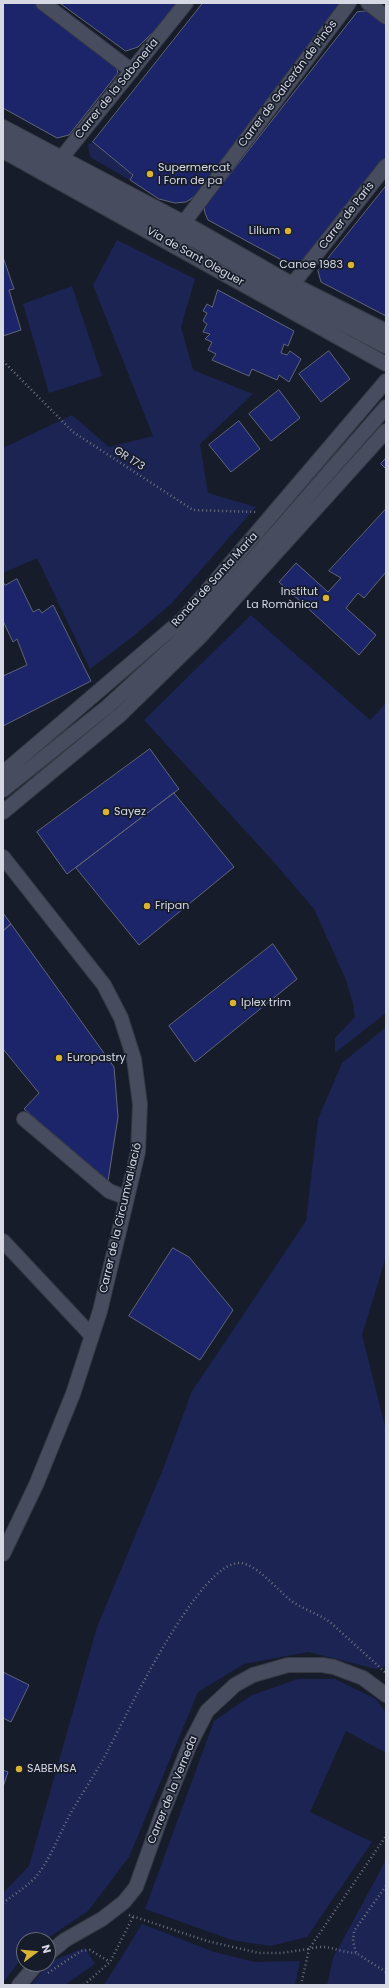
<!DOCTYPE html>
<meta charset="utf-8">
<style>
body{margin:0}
#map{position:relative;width:389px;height:1988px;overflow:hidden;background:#171c2a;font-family:Poppins,sans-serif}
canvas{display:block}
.frame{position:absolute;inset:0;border:4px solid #d6d9e4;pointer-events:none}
.north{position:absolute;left:16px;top:1932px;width:40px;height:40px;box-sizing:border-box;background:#171c2a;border:1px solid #636874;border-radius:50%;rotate:74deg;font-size:11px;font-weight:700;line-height:16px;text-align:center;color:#d6d9e4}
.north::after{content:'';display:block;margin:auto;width:14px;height:18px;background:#d9b334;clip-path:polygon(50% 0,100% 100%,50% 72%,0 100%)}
</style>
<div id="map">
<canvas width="389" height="1988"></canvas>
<div class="frame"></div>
<div class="north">N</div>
</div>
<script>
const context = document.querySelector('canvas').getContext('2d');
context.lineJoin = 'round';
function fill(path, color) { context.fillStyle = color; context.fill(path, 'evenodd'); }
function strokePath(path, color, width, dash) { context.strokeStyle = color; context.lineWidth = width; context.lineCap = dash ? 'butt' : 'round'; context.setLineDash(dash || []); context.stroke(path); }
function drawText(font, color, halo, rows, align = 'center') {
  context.font = font + ' Poppins,sans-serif'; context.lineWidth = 3.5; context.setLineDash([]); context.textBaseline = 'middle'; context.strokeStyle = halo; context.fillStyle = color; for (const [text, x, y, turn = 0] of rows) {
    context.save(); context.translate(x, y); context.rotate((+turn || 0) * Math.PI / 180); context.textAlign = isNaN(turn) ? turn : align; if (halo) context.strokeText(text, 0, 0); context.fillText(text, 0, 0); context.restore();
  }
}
fill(new Path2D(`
 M93,142L133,175L130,180L90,157L88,144Z
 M117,240L195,279L181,327L193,370L253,394L200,444L208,493L256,507L171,604L131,638L90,669L37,558L3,573V448L72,415L109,447L153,436L93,285Z
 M72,286L102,376L49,393L23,304Z
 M251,615L370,720L386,703V1013L335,1053V1038L355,1017L353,1004L346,980L314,909L272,860L144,720Z
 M386,1027V1257L362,1335L386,1430V1666L376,1669L308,1652L244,1664L198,1692L129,1857L88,1911L45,1940H24V1955L3,1983V1893L29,1866L97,1627L163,1469L192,1391L306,1221L318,1119L342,1063Z
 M298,1679H335L376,1699L386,1713V1753L346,1731L310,1812L372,1842L307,1937L270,1946L232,1940L145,1909L214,1721L252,1695Z
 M386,1860V1985H327L333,1958Z
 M142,1924L214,1952L255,1962L300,1961L295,1985H102L106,1982Z
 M85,1948L95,1964L65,1985H31L51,1961Z`), '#1b2453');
const building = new Path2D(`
 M3,3H36L115,62L118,73L69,135L57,138L3,108Z
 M60,3H177L162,23L138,47L126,51Z
 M203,3H341L194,197L186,202L175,203L159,199L130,180L133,175L93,142Z
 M368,11L386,24V157L309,256L299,263L289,264L208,220L205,213L204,207L357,12Z
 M386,186V316L321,282L318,271Z
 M3,257L14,289L9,290L21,330L3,336Z
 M218,290L294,331L288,346L284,344L281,353L287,355L290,351L301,359L289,382L279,375L277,380L252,369L249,376L212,360L216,354L208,350L212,342L205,339L210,334L203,332L207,324L203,321L207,313L203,311L207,304L212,307Z
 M329,351L350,379L321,402L299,374Z
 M279,390L300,418L271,441L249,414Z
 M239,421L260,449L231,472L209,445Z
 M386,458V469L381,464Z
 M386,509V572L364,598L358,593L346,608L376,635L359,655L279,582L296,563L328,592L341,578L329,571Z
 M17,579L33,612L39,609L42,613L53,605L91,681L3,726V676L27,665L17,639L13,642L3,621V582L5,585Z
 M150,749L179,789L67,874L37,832Z
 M174,793L234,867L139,945L76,868Z
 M3,913L11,924L3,931Z
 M11,924L114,1067L118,1117L108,1181L24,1109L39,1093L3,1049V931Z
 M273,944L297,979L195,1062L169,1026Z
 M173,1248L189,1257L233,1310L200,1360L129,1316Z
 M3,1672L29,1685L11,1722L3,1718Z
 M3,1770L8,1772L3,1787Z`);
fill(building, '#1c2569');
strokePath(building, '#606577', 1);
const minor = new Path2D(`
 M43,3L132,71
 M368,3L386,17
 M3,127L183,222L292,284L386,331
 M3,139L177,233L200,243L286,294L385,346
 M3,151L386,364
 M55,166L186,3
 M179,229L349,3
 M288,290L386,166
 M3,773L184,618L386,381
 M3,790L107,707L191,630L386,407
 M3,812L120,715L201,636L386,431
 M3,857L104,985L121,1018L134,1059L140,1104L138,1152L100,1311L73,1394L36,1485L3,1554
 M24,1119L109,1191L127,1198
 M3,1241L92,1336
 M48,1954L65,1940L102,1919L124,1902L136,1887L162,1814L190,1744L207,1711L235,1685L253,1675L288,1665H322L334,1667L363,1678L386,1695
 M19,1985L37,1964`);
strokePath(minor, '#363944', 16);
strokePath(new Path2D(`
 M3,361L73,432L193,510L256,512
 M386,1886L354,1931L353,1941L356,1953L386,1972
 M3,1903C16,1893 32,1884 41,1870C54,1851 61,1830 72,1811C84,1790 98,1770 109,1748C127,1715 200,1559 241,1563C257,1565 277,1589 289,1599C301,1609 318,1613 331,1623L386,1673
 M129,1915L207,1941L259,1953H281L309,1949L386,1836
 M48,1973L81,1951L90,1950L110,1962
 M84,1985L110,1962L133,1917
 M301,1985L309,1949C329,1943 336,1952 356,1953`), '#6d717e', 2.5, [1, 3]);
strokePath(minor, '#474d5e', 14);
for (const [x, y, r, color] of [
 [150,174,4,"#d9b334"],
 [288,231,4,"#d9b334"],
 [351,265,4,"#d9b334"],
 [326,598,4,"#d9b334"],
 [106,812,4,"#d9b334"],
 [147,906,4,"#d9b334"],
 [233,1003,4,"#d9b334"],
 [59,1058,4,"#d9b334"],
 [19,1769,4,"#d9b334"]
]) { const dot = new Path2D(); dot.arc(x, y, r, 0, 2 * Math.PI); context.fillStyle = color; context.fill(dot); strokePath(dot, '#171c2a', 1.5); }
drawText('11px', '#d6d9e4', '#171c2a', [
 ["Carrer de Galcerán de Pinós",288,84,-53],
 ["Carrer de la Saboneria",117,89,-51],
 ["Carrer de París",347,216,-52],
 ["Via de Sant Oleguer",195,257,29],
 ["GR 173",129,459,33],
 ["Ronda de Santa Maria",215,580,-48],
 ["Carrer de la Circumval·lació",121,1218,-77],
 ["Carrer de la Verneda",173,1790,-68]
]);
drawText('11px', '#d6d9e4', '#171c2a', [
 ["Supermercat",158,168],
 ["I Forn de pa",158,181],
 ["Lilium",280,231,"right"],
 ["Canoe 1983",343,265,"right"],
 ["Institut",318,592,"right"],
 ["La Romànica",318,605,"right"],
 ["Sayez",114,812],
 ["Fripan",155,906],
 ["Iplex trim",241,1003],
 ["Europastry",67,1058],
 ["SABEMSA",27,1769]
], 'left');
</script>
